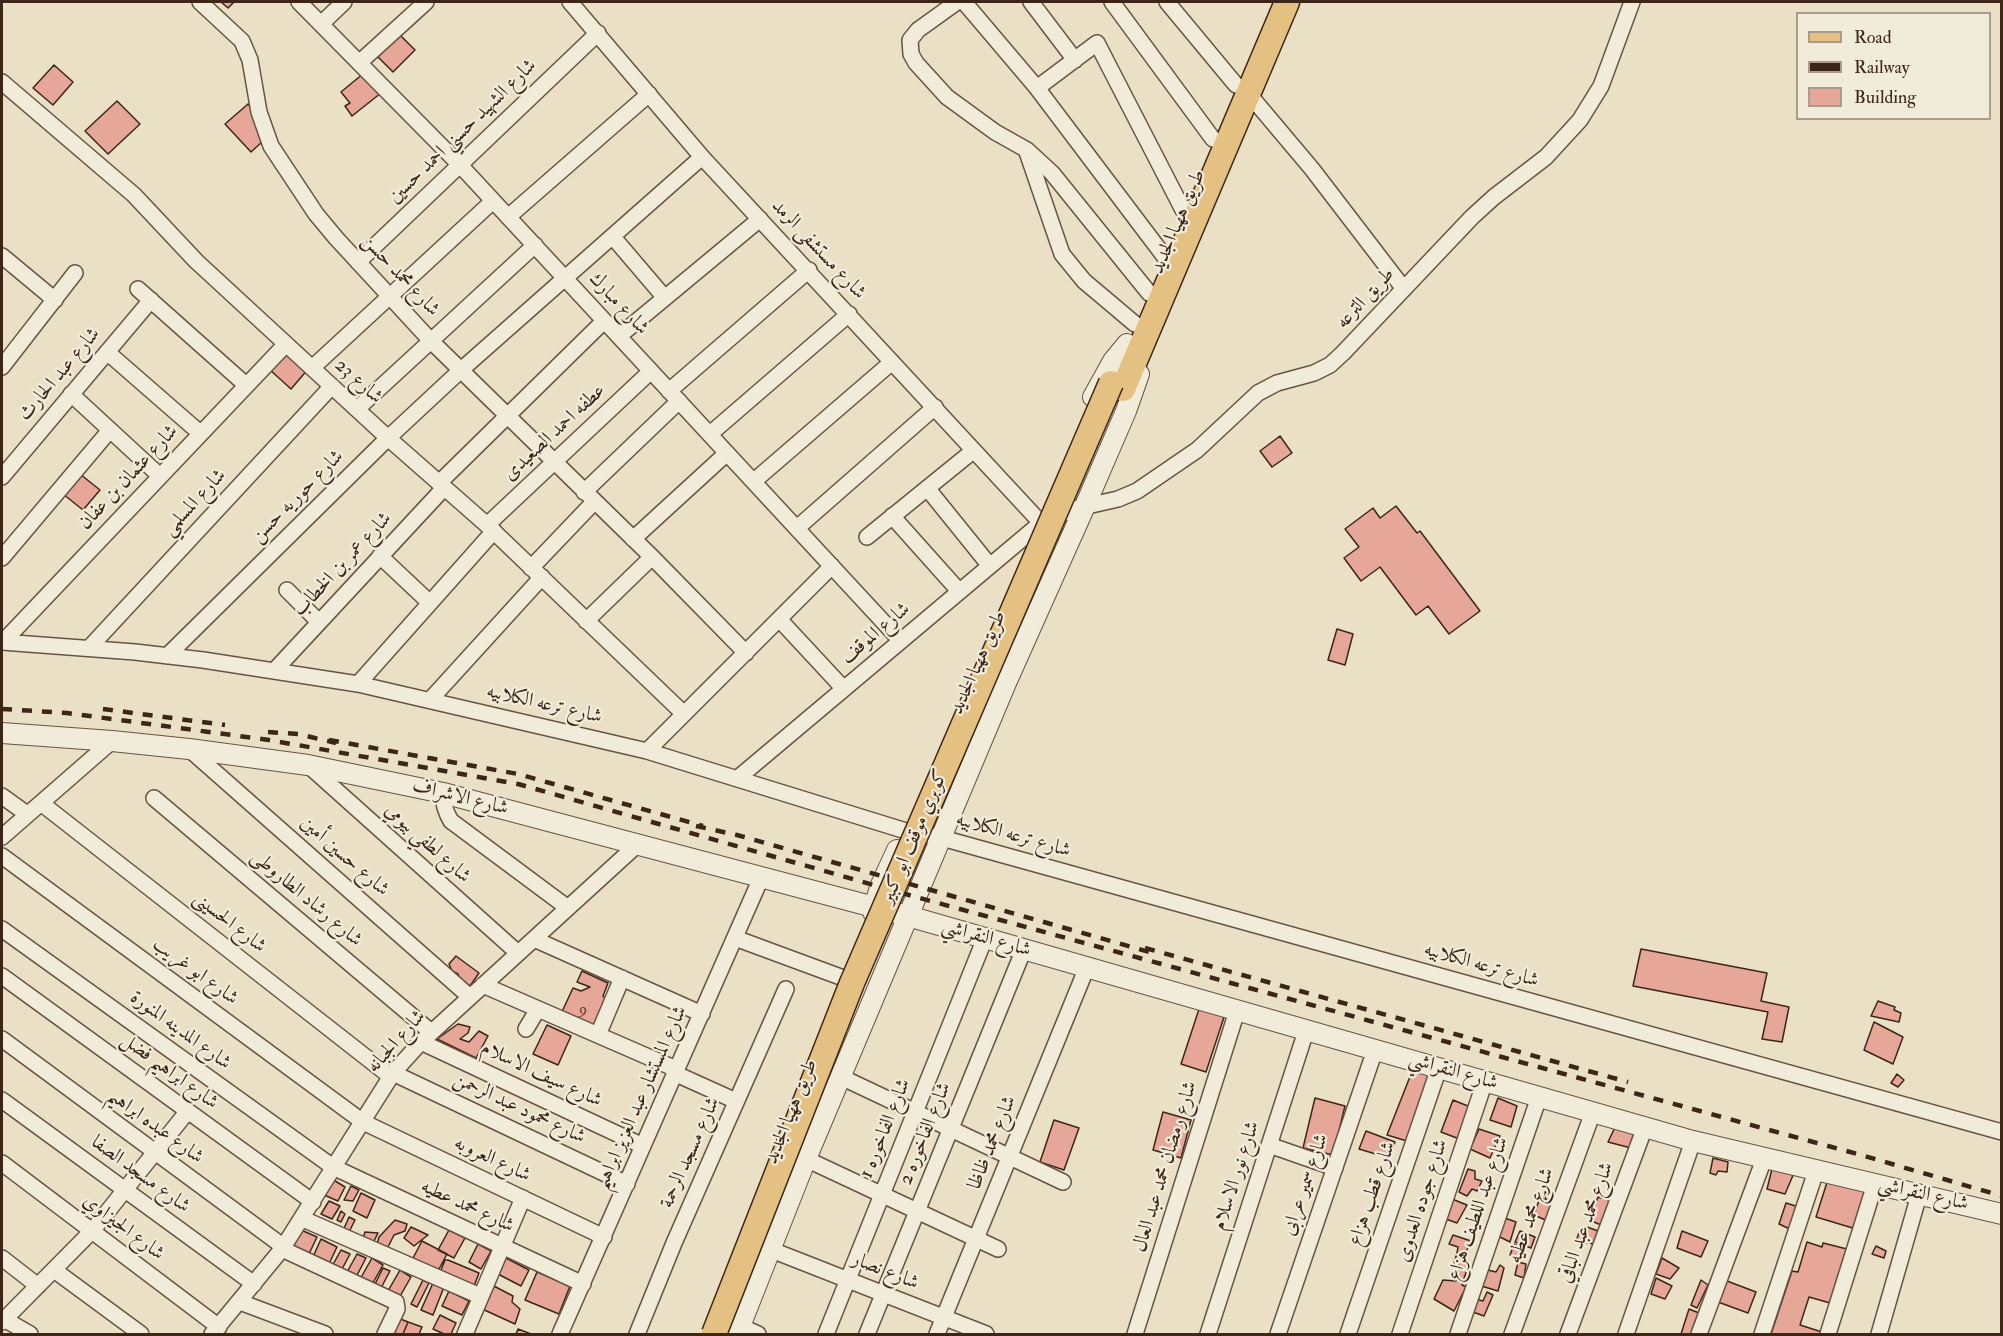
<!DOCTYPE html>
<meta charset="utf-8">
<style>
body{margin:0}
#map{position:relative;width:2003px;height:1336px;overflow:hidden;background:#e9e0c6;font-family:"IM FELL Double Pica",serif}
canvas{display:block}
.frame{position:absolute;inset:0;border:3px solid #3d2617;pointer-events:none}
.legend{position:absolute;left:1796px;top:12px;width:195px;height:108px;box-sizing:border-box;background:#f1ebda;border:2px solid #a99c8c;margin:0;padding:8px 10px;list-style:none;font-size:18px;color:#3d2617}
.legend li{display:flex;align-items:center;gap:12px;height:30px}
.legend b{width:30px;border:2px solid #a99c8c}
</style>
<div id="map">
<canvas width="2003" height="1336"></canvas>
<div class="frame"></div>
<ul class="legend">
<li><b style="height:8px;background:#e4c083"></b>Road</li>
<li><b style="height:8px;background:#3d2617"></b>Railway</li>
<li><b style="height:16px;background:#e6a698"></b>Building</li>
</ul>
</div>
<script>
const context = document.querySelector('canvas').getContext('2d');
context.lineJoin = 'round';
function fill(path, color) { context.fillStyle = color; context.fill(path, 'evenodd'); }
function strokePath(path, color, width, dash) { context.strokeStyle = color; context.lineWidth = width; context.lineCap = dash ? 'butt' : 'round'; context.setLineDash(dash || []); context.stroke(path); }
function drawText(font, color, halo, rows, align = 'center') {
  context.font = font + ' "IM FELL Double Pica",Amiri,serif'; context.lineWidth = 4.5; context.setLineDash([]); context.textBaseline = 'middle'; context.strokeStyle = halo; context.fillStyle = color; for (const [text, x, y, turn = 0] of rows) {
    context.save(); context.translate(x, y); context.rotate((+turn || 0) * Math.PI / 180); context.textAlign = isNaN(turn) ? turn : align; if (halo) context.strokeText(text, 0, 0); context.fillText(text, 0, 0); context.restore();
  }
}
const building = new Path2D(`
 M221,2H234L228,8Z
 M397,32L415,50L393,72L375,54Z
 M54,65L73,82L53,105L33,88Z
 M364,73L381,93L352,116L345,106L350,103L341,92Z
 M117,101L140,124L108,154L85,131Z
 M248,104L273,132L251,152L225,124Z
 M286,349L309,368L291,389L269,369Z
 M1280,436L1292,453L1272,467L1260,451Z
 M80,474L100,490L83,510L63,494Z
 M1396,506L1417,533L1420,531L1480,611L1449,634L1428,606L1416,615L1380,567L1361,581L1344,558L1359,547L1345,529L1373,508L1380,518Z
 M1337,629L1353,634L1345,665L1328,660Z
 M1641,949L1767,973L1761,1001L1789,1007L1782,1042L1762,1039L1768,1012L1633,986Z
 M456,956L479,973L470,986L460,979L458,974L452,971L449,964Z
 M582,971L608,983L603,996L608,1001L594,1032L560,1016L573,988L581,991L590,987L577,982Z
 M1878,1001L1895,1007L1894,1010L1901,1013L1899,1022L1871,1016Z
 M1201,1003L1226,1011L1206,1072L1181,1064Z
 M1874,1022L1903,1037L1893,1064L1864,1050Z
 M458,1024L470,1027L468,1033L460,1039L469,1042L479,1031L488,1036L476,1058L437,1039Z
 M547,1025L571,1036L558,1065L533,1054Z
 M1413,1069L1432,1071L1407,1141L1387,1135Z
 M1897,1074L1904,1080L1898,1087L1891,1083Z
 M1315,1098L1345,1106L1333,1155L1303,1148Z
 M1498,1098L1517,1106L1511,1127L1490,1120Z
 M1453,1100L1473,1108L1462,1140L1441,1132Z
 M1163,1112L1191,1120L1181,1158L1153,1150Z
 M1054,1120L1079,1128L1064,1170L1040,1162Z
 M1618,1121L1639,1129L1631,1148L1608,1142Z
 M1479,1129L1500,1136L1490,1158L1470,1149Z
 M1366,1131L1395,1142L1389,1158L1359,1149Z
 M1713,1158L1728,1162L1727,1172L1718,1171L1716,1175L1710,1173Z
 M1468,1169L1475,1171V1179L1482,1181L1477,1191L1472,1189L1467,1196L1459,1192Z
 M1772,1169L1794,1173L1785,1194L1767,1189Z
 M1829,1176L1867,1192L1856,1229L1816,1217Z
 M332,1179L345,1187L338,1201L324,1195Z
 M351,1186L359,1190L353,1201L344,1200Z
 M1545,1192L1560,1196L1550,1222L1534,1215L1540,1197L1546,1200Z
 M361,1193L375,1200L367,1218L353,1211Z
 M1598,1197L1615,1202L1606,1227L1589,1220Z
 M1452,1199L1467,1205L1457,1223L1443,1218Z
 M329,1201L340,1206L332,1219L321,1214Z
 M1786,1203L1802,1208L1794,1231L1779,1224Z
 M341,1211L345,1214L341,1222L337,1220Z
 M349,1217L355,1220L346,1238L342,1233Z
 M1502,1217L1516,1222L1510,1242L1496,1235Z
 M395,1220L407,1224L405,1231L394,1235L388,1247L377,1244L379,1237Z
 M411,1227L428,1235L414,1246L404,1238Z
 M1587,1227L1604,1233L1600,1245L1576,1241L1580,1230L1586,1231Z
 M301,1230L317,1237L308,1256L292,1249Z
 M449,1230L465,1238L454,1258L438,1250Z
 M1520,1231L1535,1237L1531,1248L1515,1242Z
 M1682,1231L1708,1241L1701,1257L1677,1248Z
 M365,1232L378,1233L373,1243L363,1238Z
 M1453,1235L1471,1241L1465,1254L1457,1253L1458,1247L1449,1244Z
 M321,1239L337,1247L328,1266L312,1259Z
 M422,1241L447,1254L438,1271L413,1258Z
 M1807,1242L1822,1247L1823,1243L1851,1250L1843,1276L1838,1275L1830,1303L1809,1297L1800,1325L1822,1332L1821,1334H1771L1792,1271L1798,1272Z
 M478,1244L491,1251L481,1269L469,1262Z
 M1514,1244L1523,1248L1518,1258L1510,1255Z
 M1876,1246L1886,1251L1884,1258L1872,1254Z
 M341,1250L350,1254L340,1273L331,1268Z
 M357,1254L366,1258L355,1279L346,1274Z
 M1456,1256L1469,1263L1462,1285L1466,1287L1454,1311L1434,1299L1443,1280L1456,1281L1459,1265L1454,1263Z
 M504,1257L529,1270L521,1286L496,1273Z
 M372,1258L383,1265L370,1288L359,1281Z
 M1662,1258L1679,1268L1670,1279L1656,1274Z
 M445,1260H448L479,1273L473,1289L439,1275Z
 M1518,1262L1526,1264L1524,1278L1515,1275Z
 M1500,1265L1504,1268L1498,1291L1478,1285L1484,1269L1496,1272Z
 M383,1268L390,1271L381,1288L375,1284Z
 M400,1270L411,1277L399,1298L388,1291Z
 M537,1272L570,1286L559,1314L525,1300Z
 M1656,1278L1672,1286L1665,1299L1651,1294Z
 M423,1280L429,1283L417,1307L411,1304Z
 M1701,1280L1708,1285L1697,1308L1691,1305Z
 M1727,1281L1756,1292L1748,1313L1718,1302Z
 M433,1283L444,1287L433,1315L421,1310Z
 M490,1284L513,1296L512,1302L520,1309L515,1324L480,1308Z
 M449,1291L469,1301L462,1315L442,1306Z
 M1487,1292L1493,1295L1484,1316L1470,1311L1475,1299L1483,1301Z
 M1689,1309L1704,1315L1697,1334H1681Z
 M440,1315L456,1323L451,1334H444L433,1329Z
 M398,1318L408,1322L403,1334H391Z
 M408,1322L422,1327L419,1334H403Z
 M518,1329L531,1334H516Z`);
fill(building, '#e6a698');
strokePath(building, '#3d2617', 1.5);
const minor = new Path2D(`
 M200,2L242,41L250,60L259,112L271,146L316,214L336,238L431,341L652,557L746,653
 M299,2L460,165L901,641
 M570,2L702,157L1041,523
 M957,2L918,30L910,40L911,54L916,63L947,97L995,132L1027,150L1052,173L1149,293
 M964,2L1037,88L1164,256
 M1031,2L1075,60
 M1112,2L1213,139
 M1167,2L1236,85
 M321,24L344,2
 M359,63L426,2
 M2,82L134,195L196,261L388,438L487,525L684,714
 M1037,88L1097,43L1183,210
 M1248,93L1312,169L1404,289
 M1027,152L1062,254L1084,281L1135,324
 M508,217L649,94
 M613,237L665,298
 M2,256L55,300
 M358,262L598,33
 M138,289L246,385
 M619,336L760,219
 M107,352L200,433
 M2,367L75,273
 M312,368L493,201
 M669,391L809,270
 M71,394L160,476
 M357,409L535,245
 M710,434L849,314
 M2,477L151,300
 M754,481L892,362
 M439,483L604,321
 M927,488L990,566
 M584,492L679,401
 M892,516L959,591
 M487,525L651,371
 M797,528L935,407
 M867,537L973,451
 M633,539L727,453
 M380,556L430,603
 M2,558L110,430
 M531,568L594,502
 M287,590L319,622
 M779,619L844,689
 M586,621L652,557
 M2,642L135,652L203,660L358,684L647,751L906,831L942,838L2002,1132
 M3,642L286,344
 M89,648L332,386
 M167,656L388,438L461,370L702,157
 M274,671L444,488
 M358,684L494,531
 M430,700L542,577
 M189,749L470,997
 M647,751L832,566
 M308,765L518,953
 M738,778L1041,523L1074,509L1118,499L1137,491L1197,450L1258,393L1277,383L1314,373L1330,365L1343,353L1472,217L1494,197L1546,157L1580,120L1601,86L1632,2
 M443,793C443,804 445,811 451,821L568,908
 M2,796L27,814
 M154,798L431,1032
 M41,803L390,1076
 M2,837L112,741
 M2,856L363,1122L604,1237
 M2,929L333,1167L583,1284
 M735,938L846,979
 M534,939L702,1014
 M2,976L313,1202
 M483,985L676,1069
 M526,1029L538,1009
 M598,1035L622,978
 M2,1039L284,1247
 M421,1042L643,1146
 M393,1073L627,1184
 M674,1073L736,1101
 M841,1077L1063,1182
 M2,1100L254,1284
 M1269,1145L1335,1168
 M806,1159L998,1249
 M2,1163L219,1327
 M303,1219L480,1296
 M282,1249L396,1302L397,1309L385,1334
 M769,1249L986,1334
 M2,1258L38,1286
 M54,1270L141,1334
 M240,1302L325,1334
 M4,1319L30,1334
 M2,1322L92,1231L187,1112
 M740,1326L758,1334
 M212,1334L282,1249L393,1073L421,1042L638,844
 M465,1334L523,1198
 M560,1334L761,878
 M637,1334L674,1243L786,989
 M826,1334L985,938
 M867,1334L1024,949
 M937,1334L1087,967
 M1135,1334L1237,1011
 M1208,1334L1306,1031
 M1278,1334L1375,1050
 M1348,1334L1439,1068
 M1400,1334L1485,1081
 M1458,1334L1539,1097
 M1512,1334L1593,1112
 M1568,1334L1645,1127
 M1626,1334L1693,1141
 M1699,1334L1764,1159
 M1762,1334L1816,1171
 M1828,1334L1875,1184
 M1879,1334L1919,1195`);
const tertiary = new Path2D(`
 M1093,397L1113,361L1127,344
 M2,733L112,741L189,749L308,765L443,793L908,916L1693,1141L2002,1214
 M873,912L880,887L897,850
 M737,1334L806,1159L1006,683L1085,506L1126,411L1139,374`);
const primary = new Path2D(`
 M1123,389L1287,2`);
strokePath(minor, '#685443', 18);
strokePath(tertiary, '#685443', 22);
strokePath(primary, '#3d2617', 27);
strokePath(minor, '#f1ebda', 15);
strokePath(tertiary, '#f1ebda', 20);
strokePath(primary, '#e4c083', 24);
strokePath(new Path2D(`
 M2,709L67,713L269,740L518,784L916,897L1861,1155L2002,1196
 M103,709L225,725
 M268,732L298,734L336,743
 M329,740L518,774L703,826
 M696,826L737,835L1153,953
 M1145,948L1628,1082`), '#3d2617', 4.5, [10, 10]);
const primaryBridge = new Path2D(`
 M714,1334L852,983L1111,383`);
strokePath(primaryBridge, '#3d2617', 27, []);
strokePath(primaryBridge, '#e4c083', 24);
drawText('16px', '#674637', null, [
 ["9",583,1011]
]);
drawText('20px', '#3d2617', '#f1ebda', [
 ["شارع الشهيد حسني احمد حسين",463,132,-44],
 ["طريق ههيا الجديد",1179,222,-67],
 ["شارع مستشفى الرمد",818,250,47],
 ["شارع محمد حسن",400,276,47],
 ["طريق الترعه",1366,299,-47],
 ["شارع مبارك",618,304,47],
 ["شارع عبد الحارث",60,375,-50],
 ["شارع 23",358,382,42],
 ["عطفه احمد الصعيدى",555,433,-43],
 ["شارع عثمان بن عفان",129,478,-47],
 ["شارع حوريه حسن",298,497,-45],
 ["شارع المسلمي",195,503,-47],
 ["شارع عمر بن الخطاب",343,565,-47],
 ["شارع الموقف",876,634,-40],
 ["طريق ههيا الجديد",979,663,-66],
 ["شارع ترعه الكلابيه",544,705,13],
 ["شارع الاشراف",460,798,14],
 ["شارع ترعه الكلابيه",1013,836,16],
 ["كوبري موقف ابو كبير",915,837,-67],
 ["شارع لطفي بيومي",427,844,42],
 ["شارع حسين أمين",344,857,41],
 ["شارع رشاد الطاروطى",306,899,40],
 ["شارع الحسينى",229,923,38],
 ["شارع النقراشي",986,939,16],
 ["شارع ترعه الكلابيه",1481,966,16],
 ["شارع ابو غريب",195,972,36],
 ["شارع المدينه المنورة",180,1031,36],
 ["شارع الجبانه",397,1042,-48],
 ["شارع ابراهيم فضل",169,1072,36],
 ["شارع النقراشي",1453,1072,16],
 ["شارع سيف الاسلام",541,1075,25],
 ["شارع المستشار عبد العزيز ابراهيم",642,1098,-66],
 ["شارع محمود عبد الرحمن",519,1109,25],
 ["طريق ههيا الجديد",792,1112,-68],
 ["شارع عبده ابراهيم",155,1127,36],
 ["شارع الفاخوره 1",886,1129,-68],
 ["شارع الفاخوره 2",926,1134,-68],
 ["شارع محمد ظاظا",993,1143,-68],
 ["شارع مسجد الرحمة",691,1153,-66],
 ["شارع العروبه",492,1160,25],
 ["شارع رمضان محمد عبد العال",1166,1167,-73],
 ["شارع مسجد الصفا",140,1175,36],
 ["شارع نور الاسلام",1237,1176,-72],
 ["شارع سمير عرابى",1306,1185,-71],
 ["شارع قطب هزاع",1373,1194,-71],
 ["شارع النقراشي",1923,1195,13],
 ["شارع جوده العدوى",1423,1201,-72],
 ["شارع محمد عطيه",467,1207,25],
 ["شارع عبد اللطيف هزاع",1479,1209,-71],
 ["شارع محمد عطيه",1532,1216,-70],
 ["شارع محمد عبد الباقي",1587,1223,-70],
 ["شارع الجيزاوي",123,1228,37],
 ["شارع نصار",885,1272,22]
]);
</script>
